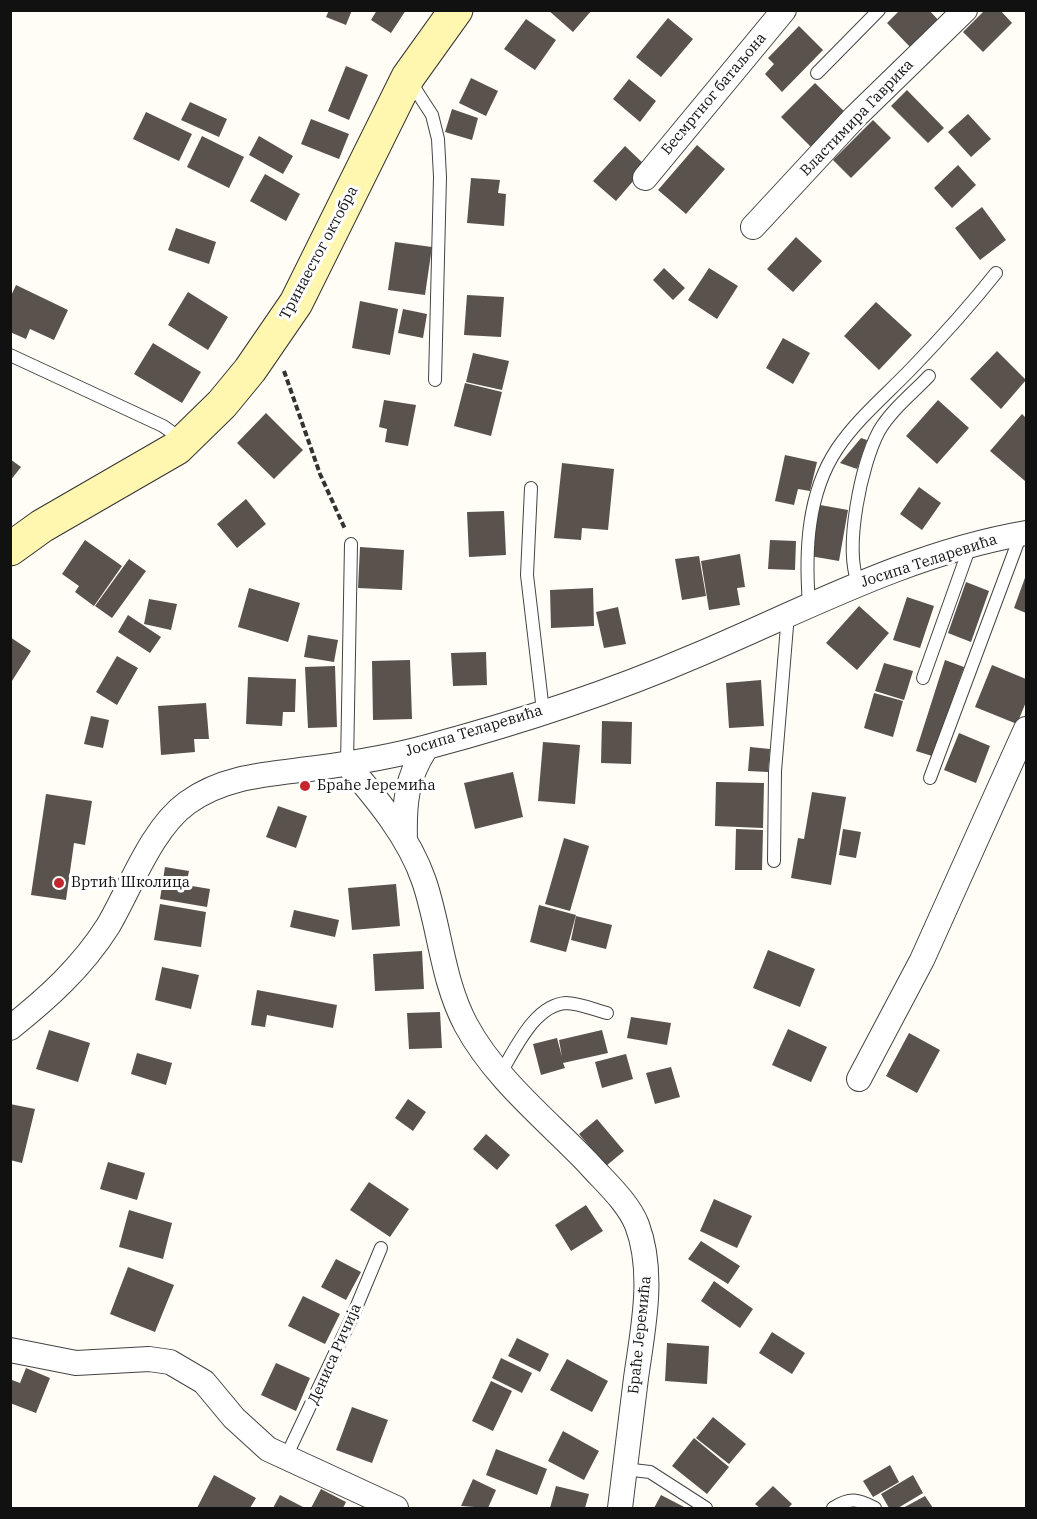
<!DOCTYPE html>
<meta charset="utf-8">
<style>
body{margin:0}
#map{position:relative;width:1037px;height:1519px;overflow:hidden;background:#fffdf5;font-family:"IBM Plex Serif",serif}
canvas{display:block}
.frame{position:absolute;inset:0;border:12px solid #111;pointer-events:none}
</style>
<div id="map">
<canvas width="1037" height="1519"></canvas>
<div class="frame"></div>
</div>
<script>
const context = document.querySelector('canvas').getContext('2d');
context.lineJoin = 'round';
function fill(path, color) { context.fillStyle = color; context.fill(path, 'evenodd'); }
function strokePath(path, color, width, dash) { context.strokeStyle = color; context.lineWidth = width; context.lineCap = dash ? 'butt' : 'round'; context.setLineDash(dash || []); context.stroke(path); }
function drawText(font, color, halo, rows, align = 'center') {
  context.font = font + ' "IBM Plex Serif",serif'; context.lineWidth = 6; context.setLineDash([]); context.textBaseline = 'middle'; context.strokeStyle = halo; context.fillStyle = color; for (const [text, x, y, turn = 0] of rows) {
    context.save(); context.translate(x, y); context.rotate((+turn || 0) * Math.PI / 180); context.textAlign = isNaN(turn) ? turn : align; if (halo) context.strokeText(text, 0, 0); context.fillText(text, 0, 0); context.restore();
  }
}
fill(new Path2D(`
 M329,10H352L346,25L326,17Z
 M377,10H406L391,33L371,20Z
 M548,10H592L573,32Z
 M900,10H929L940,22L912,49L887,23Z
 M985,10H1000L1012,23L983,52L963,32Z
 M668,18L693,39L661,77L636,57Z
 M526,19L556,40L535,70L504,49Z
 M799,26L823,50L782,92L765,74L774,64L768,58Z
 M346,66L368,75L349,120L328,111Z
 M471,78L498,91L486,116L459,103Z
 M629,79L656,101L640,122L613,99Z
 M815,83L846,113L812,148L781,117Z
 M907,90L944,128L928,143L891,106Z
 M190,102L227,119L219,137L181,120Z
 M452,109L478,118L472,140L445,132Z
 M146,112L192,134L179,161L133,139Z
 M968,114L991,139L971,157L948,132Z
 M311,119L349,134L339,159L301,144Z
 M873,120L891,138L851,178L833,160Z
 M202,136L244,157L229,188L187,167Z
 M259,136L293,156L283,174L249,155Z
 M697,145L725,169L686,214L658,190Z
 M625,146L646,166L616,201L593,181Z
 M958,165L976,185L952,208L934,188Z
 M265,174L300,194L286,221L250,201Z
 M471,178L500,180L498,193L506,194L504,226L467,223Z
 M982,207L1006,240L980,260L955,228Z
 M176,228L216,242L209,264L168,250Z
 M796,237L822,261L793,292L767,269Z
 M395,242L432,247L425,295L388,290Z
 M664,268L685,288L673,300L653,280Z
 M709,268L738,286L717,319L688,300Z
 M16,285L68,310L54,340L30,329L26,339L10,332V298Z
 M188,292L228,317L208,350L168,325Z
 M467,295L504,297L501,337L464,335Z
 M360,301L398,309L390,355L352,348Z
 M876,302L912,335L879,370L844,336Z
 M403,309L427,314L423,338L398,333Z
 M783,338L810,353L793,384L766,368Z
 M153,343L201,372L182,403L134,374Z
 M997,351L1026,380L1001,409L970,379Z
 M473,353L509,361L502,390L466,382Z
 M465,383L502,392L491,436L454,426Z
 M384,400L416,405L408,446L385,442L387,429L379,427Z
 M938,400L969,428L937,464L906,436Z
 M266,413L303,450L274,479L237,443Z
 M1022,414L1026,418L1025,481L990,451Z
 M861,438L867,440L857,469L840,463Z
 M785,455L817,462L810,491L798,489L794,505L775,501Z
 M10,459L21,467L10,481Z
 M562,463L614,469L608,530L582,528L581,540L554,538Z
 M919,487L941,503L922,530L900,514Z
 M246,499L266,524L237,548L217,524Z
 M820,505L848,510L839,561L810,556Z
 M504,511L506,555L469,557L467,512Z
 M85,540L122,566L94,606L75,592L79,586L62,574Z
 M770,540L796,541L795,570L768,569Z
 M360,547L404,550L402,590L358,588Z
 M740,554L745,587L737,588L740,605L709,610L701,561Z
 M699,556L706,596L682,600L675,559Z
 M129,559L146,571L112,618L95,606Z
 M1026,575V613L1014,608Z
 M966,582L989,591L971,642L948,633Z
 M249,588L300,603L288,642L238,627Z
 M593,588L594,626L551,628L550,590Z
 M907,597L934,606L920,648L893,640Z
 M149,599L177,604L171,630L144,624Z
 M859,606L889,633L857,670L826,643Z
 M618,607L626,644L604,648L596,612Z
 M128,615L161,637L150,653L118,632Z
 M308,635L338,640L334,662L304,657Z
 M10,637L31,651L10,684Z
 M486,652L487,685L453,686L451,653Z
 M117,656L138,668L117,705L96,692Z
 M410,660L412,719L373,720L372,661Z
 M945,660L964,667L932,756L916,751Z
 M884,663L913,671L904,700L875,691Z
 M992,665L1026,679V702L1017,724L975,707Z
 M335,666L337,727L308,728L305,667Z
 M248,677L296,679L295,712H283L282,726L246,724Z
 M761,680L764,726L729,728L726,683Z
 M874,693L903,701L893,737L864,728Z
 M206,703L209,739H194L195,752L161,755L158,706Z
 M91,716L109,720L103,748L84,744Z
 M602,721L632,722L631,764L601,763Z
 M959,733L990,746L976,783L944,770Z
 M543,742L580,745L575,804L538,801Z
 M750,747L770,749L768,772L748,771Z
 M513,772L523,817L475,829L464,783Z
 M716,782L764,783L763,828L715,826Z
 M812,792L846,797L831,885L791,878L798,838L804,839Z
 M46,794L92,801L85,845L74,843L66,900L31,895Z
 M278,806L307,816L296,848L266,837Z
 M736,829L763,830L762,870H735Z
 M843,829L861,832L856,858L839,855Z
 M564,838L589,846L570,911L545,904Z
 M165,867L189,871L186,885L210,889L207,907L160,899Z
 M396,884L400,926L352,930L348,888Z
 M160,904L206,912L201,947L154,940Z
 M539,905L576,915L566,952L530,942Z
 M294,910L339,920L335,937L290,927Z
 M576,916L612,925L606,949L571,940Z
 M768,950L815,969L800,1007L753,988Z
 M422,951L424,989L375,991L373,954Z
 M162,967L199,975L191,1009L155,1000Z
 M257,990L337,1005L333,1028L267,1015L265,1027L251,1025Z
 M440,1012L442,1048L409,1049L407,1013Z
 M631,1017L671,1023L667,1045L627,1038Z
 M788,1029L827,1047L811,1082L772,1065Z
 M49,1030L90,1043L78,1082L36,1069Z
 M602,1030L608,1053L563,1063L565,1068L541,1075L533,1044L557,1038L562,1057L559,1040Z
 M909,1033L940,1050L917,1093L886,1076Z
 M137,1053L172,1063L166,1085L131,1074Z
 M626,1054L633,1079L602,1088L595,1062Z
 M671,1067L680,1097L655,1104L646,1073Z
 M408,1099L426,1112L413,1131L395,1118Z
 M10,1104L35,1109L22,1163L10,1160Z
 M597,1119L624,1151L606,1166L579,1134Z
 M486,1134L510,1155L497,1170L473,1149Z
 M108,1162L145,1173L137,1200L100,1189Z
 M369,1182L409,1209L390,1237L350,1210Z
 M714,1199L752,1216L737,1248L700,1231Z
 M586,1205L603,1231L571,1251L555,1225Z
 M129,1210L172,1223L163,1259L119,1247Z
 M701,1241L740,1266L728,1284L688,1259Z
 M336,1259L361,1272L346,1300L321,1287Z
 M128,1267L174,1285L155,1332L110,1314Z
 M714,1281L753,1309L740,1328L701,1301Z
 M303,1296L340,1314L325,1344L288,1326Z
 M772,1332L805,1353L792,1374L759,1353Z
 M517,1338L549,1354L540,1372L508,1356Z
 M667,1343L709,1346L707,1384L665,1381Z
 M501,1358L532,1373L522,1393L492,1378Z
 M567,1359L608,1381L592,1412L550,1390Z
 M276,1363L310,1378L296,1411L261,1395Z
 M26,1368L50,1378L36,1413L10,1403L12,1380L20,1383Z
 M491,1381L512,1391L493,1431L472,1421Z
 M352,1407L388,1420L372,1463L336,1450Z
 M713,1417L746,1444L729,1464L696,1438Z
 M563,1431L599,1451L584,1480L548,1461Z
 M694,1438L729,1467L707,1494L672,1466Z
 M496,1449L547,1469L537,1495L486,1475Z
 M890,1465L899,1482L873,1497L863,1481Z
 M214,1475L256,1498L250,1508H197Z
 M913,1475L923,1493L898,1508H889L881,1494Z
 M473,1479L496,1490L488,1508L461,1506Z
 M556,1486L589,1494L585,1508H550Z
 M773,1486L792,1504L788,1508H760L755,1504Z
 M321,1489L346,1502L343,1508H311Z
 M280,1495L303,1507L302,1508H273Z
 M661,1495L686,1508H654Z
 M925,1496L933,1508H903Z`), '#5a524d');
const lane = new Path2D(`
 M817,73L879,10
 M410,81L432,115L438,139L440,177L435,380
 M10,355L163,426L184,441
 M531,488L527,575L543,711
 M858,583C844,547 861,465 879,431C891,410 913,393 929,376
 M809,604C805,552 807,494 837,449C857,419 886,395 911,369C941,338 969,307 996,273
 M923,678L970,546
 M347,764L351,544
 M930,778L1021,534
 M774,861L775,771L788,614
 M500,1074C515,1050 534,1005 566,1003C579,1003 595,1010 607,1013
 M285,1459L353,1315L381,1248
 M624,1469L650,1472L706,1508
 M833,1508C850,1497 858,1499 875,1508`);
const street = new Path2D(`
 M645,178L784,10
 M753,227L855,117L965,10
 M347,764C377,799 409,837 424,881C440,928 442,980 466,1025C495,1079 547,1120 589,1164C605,1182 628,1202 637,1225C655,1273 643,1328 636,1378C631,1421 625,1465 620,1508
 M405,840C404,805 406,778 426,748
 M10,1028C48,998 82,967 108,926C130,889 151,829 187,803C225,775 272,774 317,768C353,763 391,757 427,747C517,723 609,693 695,656C804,610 909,553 1026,533
 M859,1079L922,960L1026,729
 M10,1350L76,1363L149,1359L170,1362L204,1382L234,1418L268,1449L396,1508`);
const secondary = new Path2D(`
 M10,549L42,526L177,448L222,404L250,370L296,303L408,77L456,10`);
strokePath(lane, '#444', 14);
strokePath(street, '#444', 26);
strokePath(secondary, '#333', 35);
strokePath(new Path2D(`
 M284,371L320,474L345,529`), '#333', 4, [6, 3]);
strokePath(lane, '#fff', 12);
strokePath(street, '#fff', 24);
strokePath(secondary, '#fff6b0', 33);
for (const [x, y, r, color] of [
 [305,786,6,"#c4262e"],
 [59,883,6,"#c4262e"]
]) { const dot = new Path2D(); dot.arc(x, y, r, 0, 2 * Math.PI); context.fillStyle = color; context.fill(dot); strokePath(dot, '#fff', 2); }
drawText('15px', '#111', '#fff', [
 ["Бесмртног батаљона",714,94,-50],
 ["Властимира Гаврика",857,118,-46],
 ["Тринаестог октобра",319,253,-62],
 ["Јосипа Теларевића",929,561,-18],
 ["Јосипа Теларевића",474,731,-17],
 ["Браће Јеремића",640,1335,-84],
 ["Дениса Ричија",335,1354,-66]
]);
drawText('15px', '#111', '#fff', [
 ["Браће Јеремића",317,786],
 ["Вртић Школица",71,883]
], 'left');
</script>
